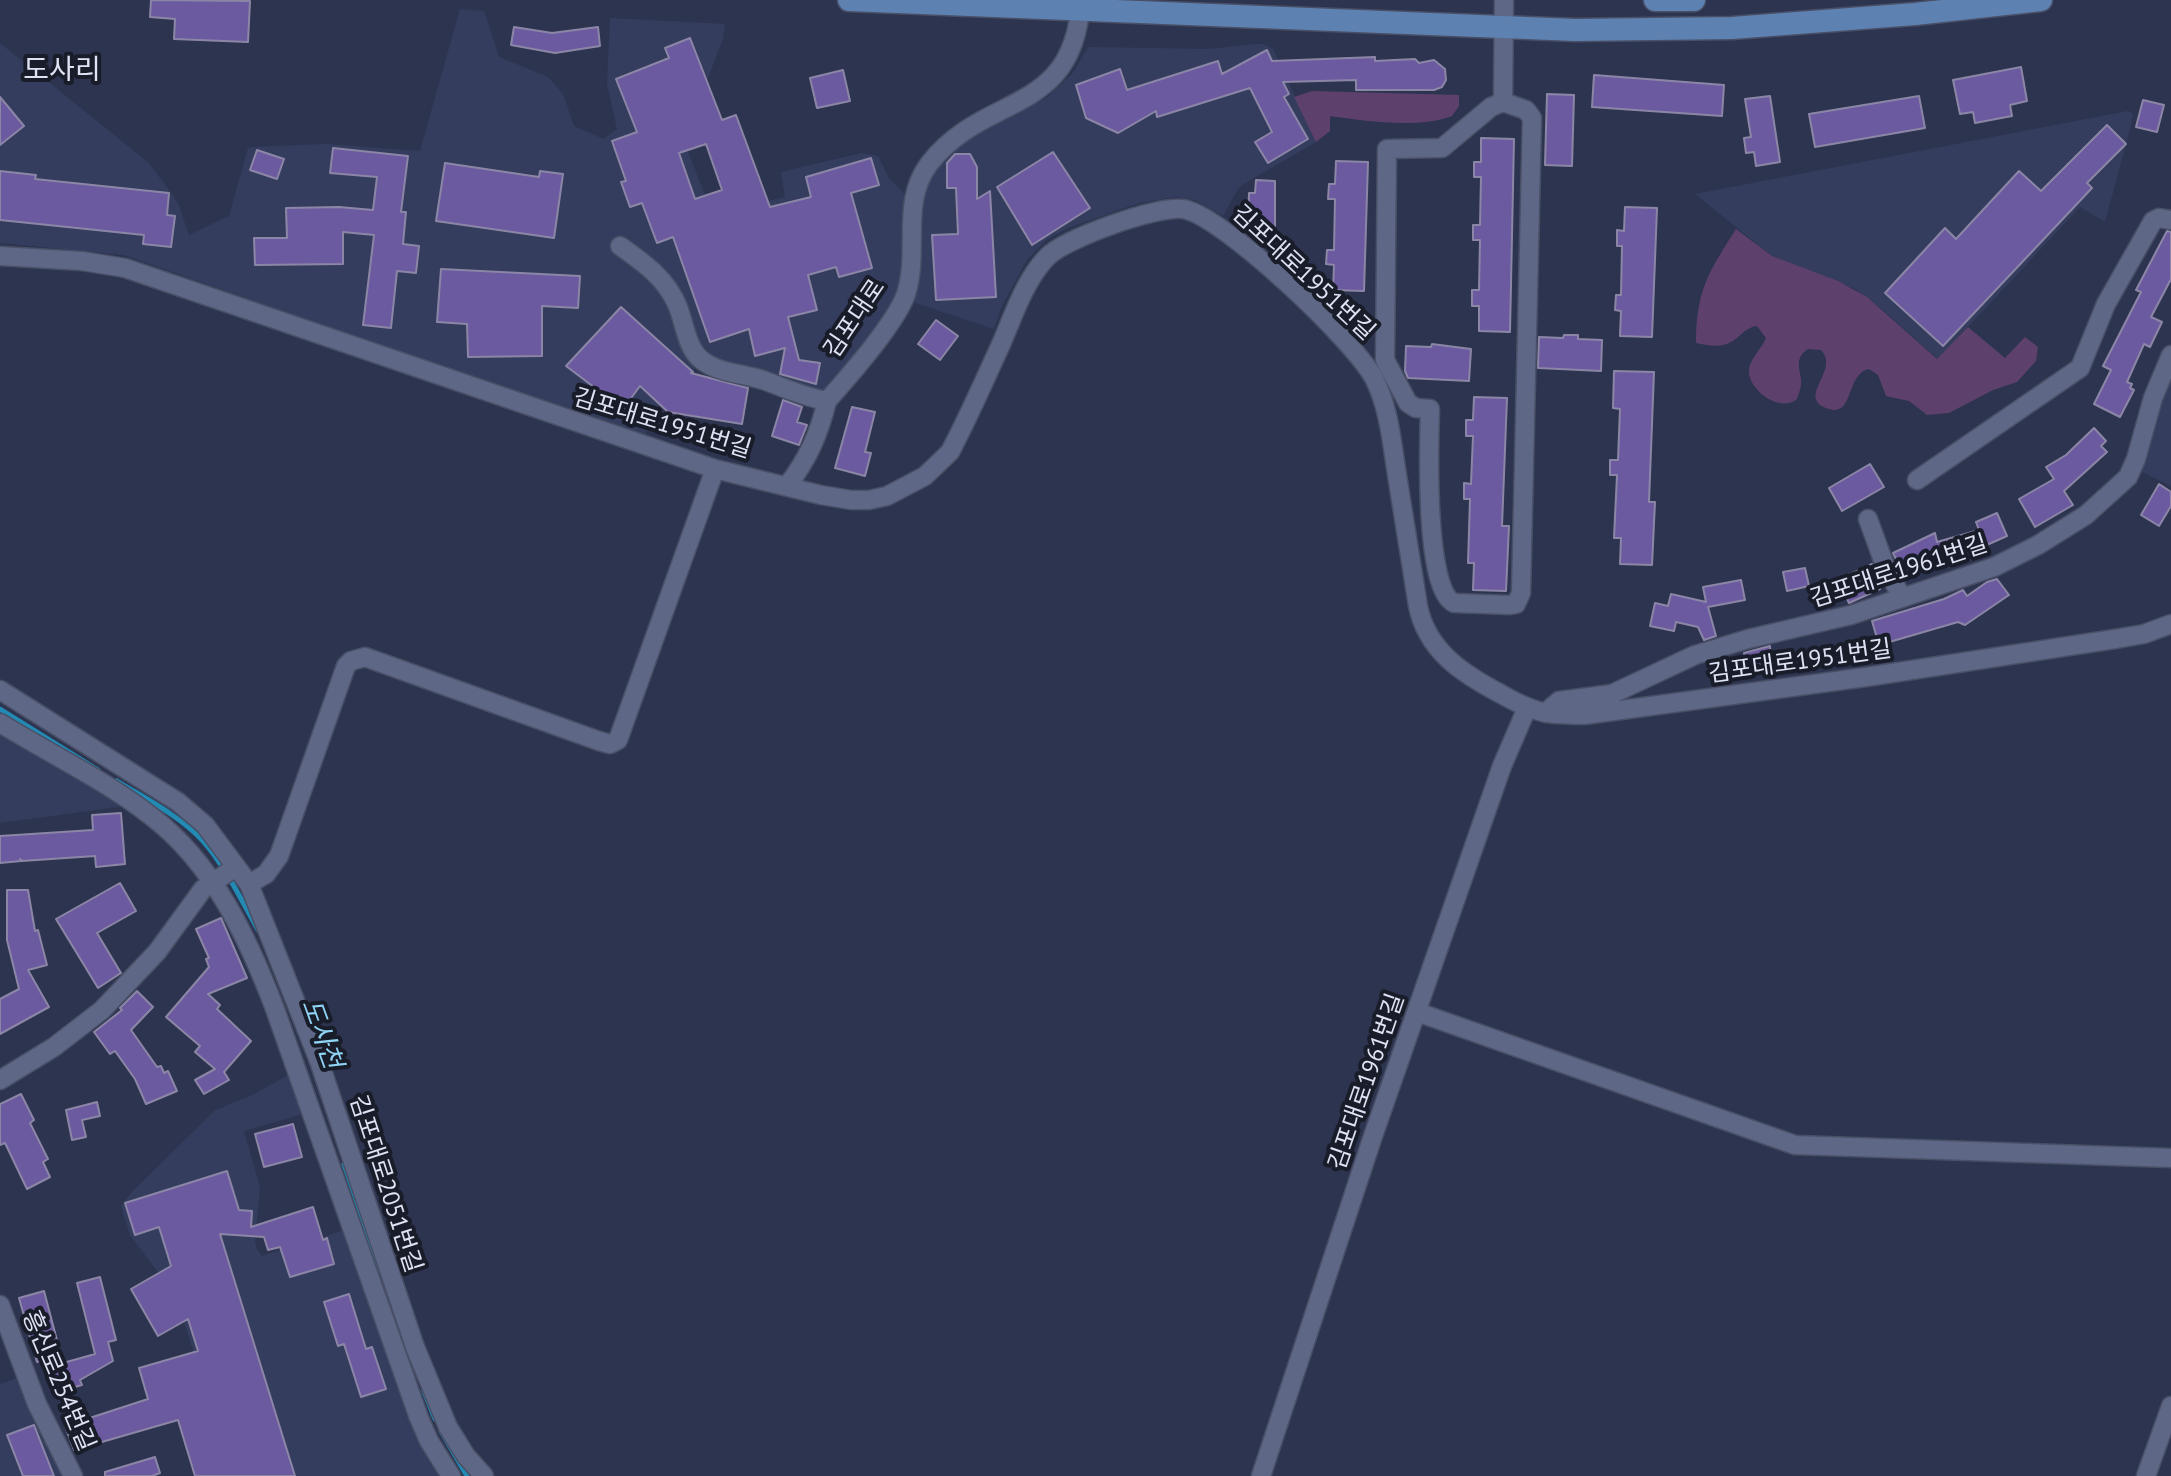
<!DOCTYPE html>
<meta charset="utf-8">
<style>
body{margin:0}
canvas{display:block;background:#2c344f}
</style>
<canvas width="2171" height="1476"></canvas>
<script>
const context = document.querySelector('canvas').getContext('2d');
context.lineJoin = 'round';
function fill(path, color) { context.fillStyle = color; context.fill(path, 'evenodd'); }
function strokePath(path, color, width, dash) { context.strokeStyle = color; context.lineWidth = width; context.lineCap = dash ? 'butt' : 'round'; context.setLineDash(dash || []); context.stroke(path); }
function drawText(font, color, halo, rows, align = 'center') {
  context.font = font + ' "PT Sans","Noto Sans KR",sans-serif'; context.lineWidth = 8; context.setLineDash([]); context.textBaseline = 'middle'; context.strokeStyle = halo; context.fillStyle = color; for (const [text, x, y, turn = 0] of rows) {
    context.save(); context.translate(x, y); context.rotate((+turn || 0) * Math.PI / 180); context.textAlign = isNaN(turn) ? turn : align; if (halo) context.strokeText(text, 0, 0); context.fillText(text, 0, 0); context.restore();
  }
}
fill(new Path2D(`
 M460,9L484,11L499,57L548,77L563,94L574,126L603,139L617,129L607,84L610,18L725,24L723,39L704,88L669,104L713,215L785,197L781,172L861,153L878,156L889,178L906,195L903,266L897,298L847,369L822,393L705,356L657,283L697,366L659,406L644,438L124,255L0,243V43L149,163L178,203L189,235L229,216L248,148L251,147L326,144L420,151Z
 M1256,44H1263L1273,49L1316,142L1242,185L1238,189L1223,216L1195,200L1175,197L1139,203L1068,228L1046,240L1027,260L1002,306L994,329L910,301L923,189L946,153L991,125L1046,98L1073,73L1088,47L1209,49Z
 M2128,111L2133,114L2130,129L2105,222L2080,207L1938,359L1878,306L1855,289L1772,256L1695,194Z
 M2171,374V486L2138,470L2148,432Z
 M0,730L125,806L0,823Z
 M292,1073L306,1113L244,1131L260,1187L255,1241L257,1249L262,1256L345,1230L426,1451L441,1476H235L175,1295L130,1235L121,1206L131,1193L214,1111L254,1094Z
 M21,1377L64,1476H0V1384Z`), '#343d5e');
fill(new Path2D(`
 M1312,91L1459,95V106L1452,116C1419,129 1365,121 1330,116V131L1316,142L1294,97Z
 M1736,229L1772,256L1838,281L1867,297L1937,359L1968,327L2005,358L2025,337L2038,347L2036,361L2017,382L1993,390L1949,413L1927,415L1909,401L1886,396L1878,375L1869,369C1846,373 1854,417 1829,409C1794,398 1841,371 1821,350L1808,349C1795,358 1799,366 1801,379C1802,386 1799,393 1797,399C1781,413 1751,392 1749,373C1748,360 1762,349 1766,338L1757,326C1745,327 1740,338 1729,343C1719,348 1706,345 1696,343C1696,290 1709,272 1736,229Z`), '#5e406c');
strokePath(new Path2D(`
 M0,709L98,770
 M117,781C146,799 180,816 203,841C225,866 242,901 258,930
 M344,1164L395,1314
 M424,1391L435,1419
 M441,1431L467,1476`), '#228ab3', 5);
const building = new Path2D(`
 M151,0L250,1L248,42L174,39L175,19L150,17Z
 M514,27L552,33L598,27L600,46L555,53L511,45Z
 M690,38L722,120L736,115L770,207L811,197L806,177L871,158L879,185L851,193L872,268L839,277L836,267L808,275L817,310L788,317L799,360L820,363L816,384L780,374L785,348L755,356L749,329L710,342L673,237L657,243L642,203L630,207L621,182L626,181L612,141L637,132L616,79L669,58L665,48ZM706,144L722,190L695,199L679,153Z
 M1267,50L1272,61L1375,57V61L1415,59L1419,63L1434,60L1445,69L1446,80L1442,87L1434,90H1356V80L1283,82L1289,94L1284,97L1308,139L1268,163L1255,142L1272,132L1250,88L1157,117L1156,111L1118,133L1086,118L1076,85L1120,69L1127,90L1218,61L1222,74Z
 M2021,67L2027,101L2010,105L2012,116L1975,123L1973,112L1960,114L1953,80Z
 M843,70L850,101L817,108L810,78Z
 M1594,75L1724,85L1722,116L1592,107Z
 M1547,94L1574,95L1572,166L1545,165Z
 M1770,96L1780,162L1756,166L1754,152L1746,153L1744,138L1751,137L1745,99Z
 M1919,96L1925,128L1815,147L1809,114Z
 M0,97L24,126L0,145Z
 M2143,100L2164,105L2157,132L2136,127Z
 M2107,125L2126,144L2087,183L2092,188L1943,346L1885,293L1945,228L1956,239L2019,171L2041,191Z
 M1481,138L1514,139L1510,332L1479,331V306H1472V290H1479L1480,240H1473V225H1480L1481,177H1474V162H1481Z
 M333,148L408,156L401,212H406L403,244L419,246L416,273L397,271L391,328L363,325L374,235L343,232V264L255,265L254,238H287L286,208L339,207L373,210L377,177L330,173Z
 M257,150L284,159L277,179L250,170Z
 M1053,152L1090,208L1032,245L997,187Z
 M955,154H970L977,167V199L990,191L996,297L936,300L932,235L958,234L956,188H947V163Z
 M1336,161L1368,162L1364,291L1333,290L1334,265L1326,264L1327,250H1334L1335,199H1328L1329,184H1335Z
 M445,163L539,177L540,171L563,174L554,238L436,221Z
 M0,171L36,175L35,179L169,193L167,215L175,216L171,247L143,244L144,235L0,220Z
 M1256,180L1275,181V229L1248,228L1249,193H1255Z
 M1625,207L1657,208L1652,337L1620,336L1621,311L1615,310L1616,295H1621L1622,246H1617V230L1624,231Z
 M2167,231L2171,232V279L2151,317L2162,322L2150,347L2144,344L2127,382L2132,384L2130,388L2134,390L2120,417L2094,404L2111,370L2103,366L2141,292L2136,290Z
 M441,269L580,276L578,308L542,306V356L468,357L467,324L437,322Z
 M621,307L693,372L691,373L748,388L742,424L668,412L640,386L623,409L566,366Z
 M936,320L958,336L940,360L918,344Z
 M1564,335H1578V339L1602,340L1601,371L1538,368L1539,337L1563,338Z
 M1432,344L1471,349L1469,381L1408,378L1405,371L1406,346L1431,347Z
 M1614,371L1654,372L1649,502H1655L1652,565L1620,564L1621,538H1614L1617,475H1610V460H1618L1620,409L1613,408Z
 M1474,397L1507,398L1502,526H1509L1506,591L1473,590L1474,563H1468L1470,499H1464V483L1471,484L1473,436H1466V420H1473Z
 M783,400L802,407L797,422L807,425L799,445L772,436Z
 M852,407L875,412L865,452L871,453L865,476L835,468Z
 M2094,428L2106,441L2101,446L2107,452L2064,491L2073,505L2035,527L2019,499L2054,479L2046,467L2066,455Z
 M1870,464L1884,487L1842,511L1829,488Z
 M2159,484L2171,492V506L2159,526L2141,515Z
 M1997,513L2007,536L1980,548L1983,555L1958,563L1955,553L1912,565L1915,572L1904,576L1893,553L1935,533L1937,542L1979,530L1976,522Z
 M1872,564L1882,585L1879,587L1880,589L1849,603L1838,580Z
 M1805,568L1809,586L1787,591L1783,572Z
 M1997,579L2009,595L1965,625L1958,622L1879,645L1872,621L1944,599L1963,590L1967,596L1987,582Z
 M1741,580L1745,600L1708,607L1716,636L1704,640L1698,627L1676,622L1674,631L1650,626L1655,603L1668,606L1671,594L1706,602L1703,587Z
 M1770,646L1773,670L1748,674L1744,653Z
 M121,813L125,864L96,867L95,856L22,861L20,859L21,861L0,863V836L93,830L92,815Z
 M120,883L136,911L97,933L121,973L98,988L56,919Z
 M7,890H28L35,931L38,930L47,965L28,970L49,1007L0,1034V999L19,989L7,940Z
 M221,918L247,978L208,994L220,1005L217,1009L251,1041L224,1072L229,1080L204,1094L195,1080L215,1069L195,1052L200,1046L166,1017L209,967L206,959L209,958L196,929Z
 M137,991L153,1007L131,1030L157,1067L161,1066L164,1073L168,1071L177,1091L146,1104L135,1079L115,1051L110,1054L94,1032L122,1010L120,1008Z
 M21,1094L34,1120L30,1123L48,1159L43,1162L50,1177L27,1189L5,1143L0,1145V1104Z
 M97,1102L100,1116L82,1120L86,1137L72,1140L66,1110Z
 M293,1124L302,1157L264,1167L255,1134Z
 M227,1171L239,1210L252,1211L251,1227L313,1207L323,1240L327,1238L334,1264L290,1277L280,1247L268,1250L264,1237L220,1234L295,1476H195L178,1420L74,1450L65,1426L148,1399L139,1368L198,1351L188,1319L158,1336L131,1289L171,1266L159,1227L135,1235L125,1203Z
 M100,1277L116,1340L108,1342L113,1361L80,1380L82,1385L56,1392L47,1359L37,1362L19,1298L44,1291L63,1363L95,1354L77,1283Z
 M349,1294L366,1349L372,1347L386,1389L361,1397L344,1344L338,1346L324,1302Z
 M34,1425L54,1476H23L7,1435Z
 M155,1457L160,1473L152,1476H105V1472Z`);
fill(building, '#6b5a9f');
strokePath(building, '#8c86a6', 2);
const minor = new Path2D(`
 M1503,102L1526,110L1532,118L1521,593L1516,604L1510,605L1454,603C1424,589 1429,442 1430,409L1416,408L1408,403L1385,360L1387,149L1442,148L1491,107Z
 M1503,102L1504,0
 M620,246C644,263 667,279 678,307C684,322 686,341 695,353C709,373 742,373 763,380C785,388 804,397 827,401C849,376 896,323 906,294C920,250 900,203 929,164C985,91 1074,118 1081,0
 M0,256L82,261L125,268L715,469L821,495L851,500H869L887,496L925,476L950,452C969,416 985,379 1002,342C1014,314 1025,280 1047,257C1066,238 1156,206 1183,209C1221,214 1358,344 1375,380C1389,409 1392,443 1397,475C1404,518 1411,562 1418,606C1427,651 1463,674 1501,694C1515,702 1530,710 1547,713C1559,715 1572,715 1584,715L1866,677L2115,639L2144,634L2171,624
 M1917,480L2080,368L2106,304L2153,221L2159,218L2171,220
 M787,486C808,459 819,434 827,401
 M1868,519L1884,563L1902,598
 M0,690L178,802L205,825L249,884L319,1061L415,1347L448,1427L466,1456L484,1476
 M1545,713L1559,701L1612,694L1695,655L1748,639L1851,615L1994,567L2038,545L2086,515L2128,477L2136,459L2153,398L2171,355
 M0,723C50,754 105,780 151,816C213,863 248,938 275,1009L419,1418L429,1441L451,1476
 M249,884L266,874L279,856L346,666L351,661L365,657L599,741L610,744L618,740L715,469
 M1417,1012L1795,1145L2171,1158
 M0,1080L54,1047L102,1010L157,952L203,889L236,867
 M0,1305L37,1404L73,1476
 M1261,1476L1372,1139L1502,766L1527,708
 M2146,1476L2171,1406`);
const major = new Path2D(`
 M849,0L1575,30L1732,28L1915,14L2041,0
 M1655,0H1694`);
strokePath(minor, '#494f66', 21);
strokePath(major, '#494f66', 25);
strokePath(minor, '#5e6785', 18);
strokePath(major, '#5d82b1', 22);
drawText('24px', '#dde3f4', '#191c29', [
 ["김포대로1951번길",1303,273,43],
 ["김포대로",855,319,-56],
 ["김포대로1951번길",662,424,17],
 ["김포대로1961번길",1899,572,-18],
 ["김포대로1951번길",1800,662,-8],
 ["김포대로1961번길",1367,1082,-71],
 ["김포대로2051번길",385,1184,72],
 ["흥신로254번길",58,1381,67]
]);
drawText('italic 26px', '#90d5f6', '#191c29', [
 ["도사천",321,1034,70]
]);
drawText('28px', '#dde3f4', '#191c29', [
 ["도사리",62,71]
]);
</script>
